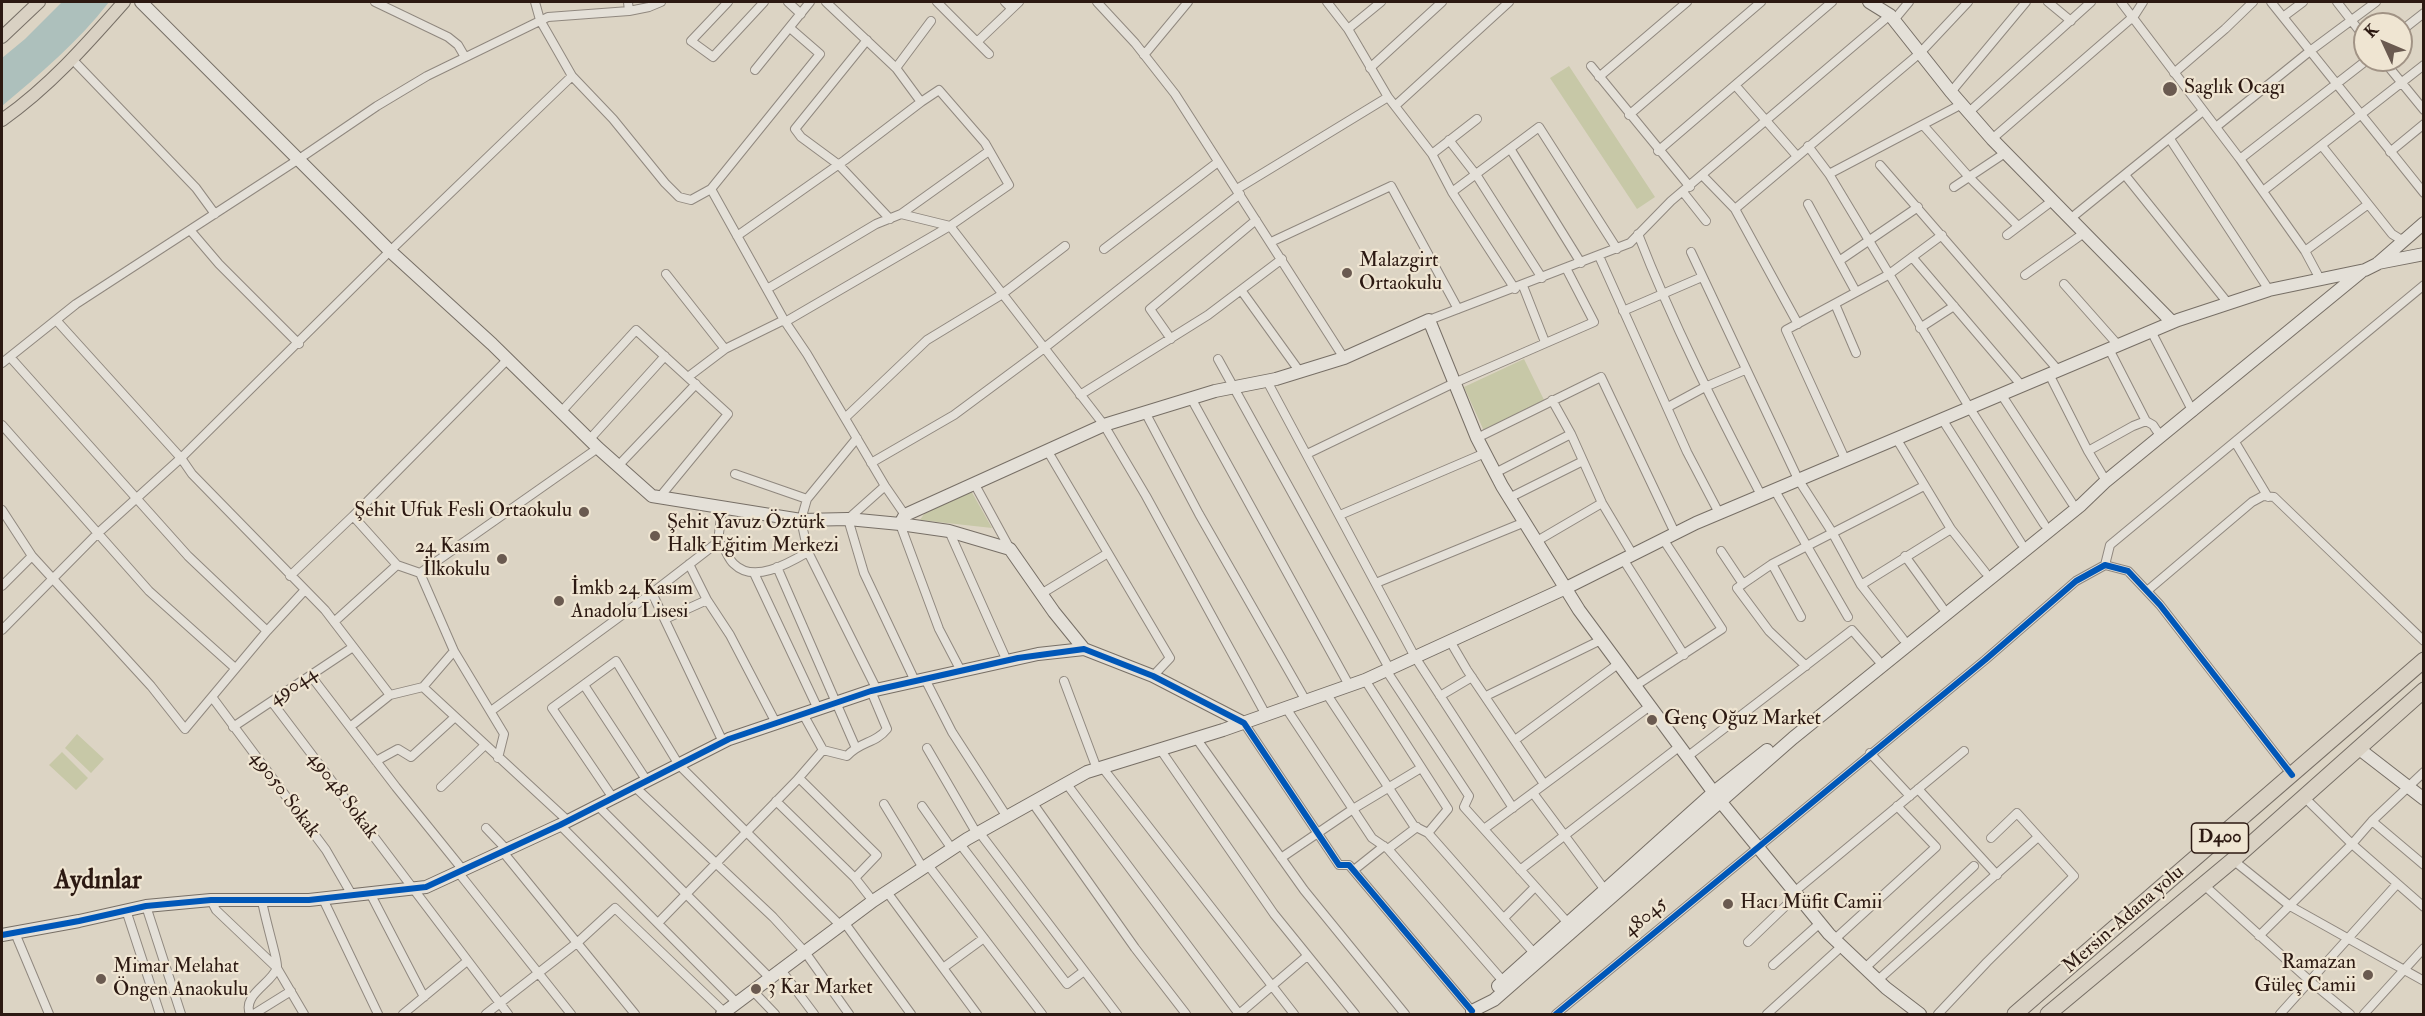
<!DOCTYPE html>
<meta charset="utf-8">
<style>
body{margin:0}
#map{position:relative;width:2425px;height:1016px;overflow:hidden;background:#dcd4c4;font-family:"IM FELL Double Pica",serif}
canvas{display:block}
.frame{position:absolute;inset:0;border:3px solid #2c1912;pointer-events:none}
.north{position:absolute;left:2353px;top:12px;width:60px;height:60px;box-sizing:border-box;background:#efe5d2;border:2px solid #a19385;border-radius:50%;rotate:314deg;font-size:16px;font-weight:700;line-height:24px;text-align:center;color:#2c1912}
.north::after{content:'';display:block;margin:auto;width:21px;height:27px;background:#6a5a50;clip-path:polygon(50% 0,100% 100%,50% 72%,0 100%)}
</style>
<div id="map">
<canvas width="2425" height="1016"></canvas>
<div class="frame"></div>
<div class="north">K</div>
</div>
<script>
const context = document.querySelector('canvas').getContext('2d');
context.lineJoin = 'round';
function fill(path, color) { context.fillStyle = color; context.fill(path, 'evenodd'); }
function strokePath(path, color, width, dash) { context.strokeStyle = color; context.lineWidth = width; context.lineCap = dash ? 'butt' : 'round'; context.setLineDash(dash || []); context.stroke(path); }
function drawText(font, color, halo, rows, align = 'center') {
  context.font = font + ' "IM FELL Double Pica",serif'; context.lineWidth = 4.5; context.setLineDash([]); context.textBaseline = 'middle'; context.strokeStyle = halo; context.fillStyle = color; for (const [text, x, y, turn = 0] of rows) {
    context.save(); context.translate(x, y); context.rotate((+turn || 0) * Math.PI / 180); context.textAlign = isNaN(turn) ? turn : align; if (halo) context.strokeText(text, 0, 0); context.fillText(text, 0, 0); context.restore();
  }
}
fill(new Path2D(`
 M1569,66L1655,197L1637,209L1550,78Z
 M1524,359L1545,402L1484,431L1464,387Z
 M970,489L992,528L920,520L926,511Z
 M77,734L104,759L91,773L65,748Z
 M62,752L88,778L76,790L49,765Z`), '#c7c8a7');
fill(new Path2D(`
 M62,2H109C78,42 40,74 2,106V58L25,39Z`), '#adc0bc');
const street = new Path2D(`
 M375,2L448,37L458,45L465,57
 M535,2L540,20L572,76L613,119L665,183L679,197L691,200L711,189L820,54L790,28
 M628,2L629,11
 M728,2L691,41L713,57L764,2
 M788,2L801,14
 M937,2L989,54
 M1005,2L1011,8
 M1097,2L1135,43L1175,94L1344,358
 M1327,2L1348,29L1388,97L1432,154L1452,192L1515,289
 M2048,2L2071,21
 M2121,2L2240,159L2305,251L2320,279
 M2271,2L2424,193
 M2337,2L2365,38
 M2283,17L2303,2
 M1894,20L1909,2
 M1348,29L1381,2
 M2401,31L2424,13
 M867,40L795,129L801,137L839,165L890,219
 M977,42L1019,2
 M1144,55L1188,2
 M73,60L196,188L215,214
 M2383,60L2424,110
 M1591,66L1690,187
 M896,68L931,21
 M1370,68L1442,2
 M755,70L810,2
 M2174,73L2225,29L2253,2
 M1599,77L1687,2
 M1735,85L1796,155
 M1951,92L2026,2
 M1395,106L1509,2
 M1969,112L2091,2
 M1629,115L1761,2
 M1923,125L1969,177L2018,226
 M2216,127L2310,51L2376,2
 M1992,139L2134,16L2143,2
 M2170,139L2269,290
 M1449,140L1477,176L1542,278
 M1808,146L1829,174L1969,407L2044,524
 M2322,146L2392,234L2400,239L2406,238
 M1511,150L1581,263
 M1658,151L1832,2
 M2390,152L2424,124
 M1432,154L1477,119
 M2240,159L2367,60
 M1880,165L2058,370
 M1829,174L1962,104
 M2125,175L2227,302
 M1703,176L1735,209L1798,324
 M1954,187L2005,153
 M711,189L784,320L807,354L885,486L905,515
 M1237,189L1388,97
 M2263,191L2424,65
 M1452,192L1539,127L1617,249
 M1683,192L1706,221
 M1808,204L1856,292
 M1735,209L1920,53L1968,2
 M901,214L989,151
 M2070,219L2203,111
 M190,230L219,264L299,344
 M1638,234C1673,324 1716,409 1761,495
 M2007,235L2052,201
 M737,236L845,160L921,102L896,68L826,2
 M1271,242L1391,186L1458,309
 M1104,249L1218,162
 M2305,251L2367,205
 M1691,252L1798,479L1832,532L1861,585L1903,639
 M1599,256L1687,452L1719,513
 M1912,257L2022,386
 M1839,261L1918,207
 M666,274L725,349
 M2025,275L2084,233
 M2064,284L2118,345
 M1523,286L1545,342
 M767,289L876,224L901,214L950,226L1104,425L1146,496L1266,715
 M1241,290L1300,372
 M1835,304L1856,353
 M1623,311L1702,277
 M56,320L181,458L192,474L325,610L390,695L423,687L568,821
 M1429,320L1630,243L1671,201L1890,15
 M785,322L950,226L1009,185L985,143L939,90L921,102
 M1920,328L1954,306
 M2151,331L2193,412
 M1171,339L1150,309L1256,220
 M2109,349L2146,421L2153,425L2161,437
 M10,357L188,556L267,631
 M1218,359L1389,668
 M2,363L76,304L299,159L377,106L427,76L548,17L629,11L649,7L661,2
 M2049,374L2088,451L2106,481
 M688,377L725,349L784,320
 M1267,381L1415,657L1513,808
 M2001,394L2072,503
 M1080,395L1208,315L1282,259
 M1191,398L1349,685
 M1552,400L1571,434L1602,503L1633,555
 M1668,407L1705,387L1745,370
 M561,412L636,330L728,414L659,498
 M1145,412L1199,514L1306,701
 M845,418L927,340L1001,295L1065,246
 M1942,419L2021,543
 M2,425L149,591L235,668
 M857,438L807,499L801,520L808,552L877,690
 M1477,438L1601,377L1675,533
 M1896,438L1951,529L1985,572
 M589,440L665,356
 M2235,442L2268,497
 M1047,450L1170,658L1153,676
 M2088,451L2133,426L2146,421
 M1307,454L1454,383L1594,322L1566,268
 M1845,459L1786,330L1888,275L1942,235
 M871,463L954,415L1043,349L1240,194
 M618,466L696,384
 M1495,473L1571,434
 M735,474L807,499
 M974,483L1010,549
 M885,486L848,519L864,573L915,681
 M1774,489L1848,617
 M1509,498L1583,461
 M2,510L32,556L151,686L185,729L267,631L304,591
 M1340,515L1485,453
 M353,516L397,565
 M900,524L939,629L961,671
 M949,531L1007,661
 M1537,541L1602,503
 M718,542C726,547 727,558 734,564C754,584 789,563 808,552
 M1721,551L1743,584
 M1905,556L1942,607
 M1623,559L1684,655
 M689,564L707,600
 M1772,564L1801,617
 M2105,565L2110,545L2424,285
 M777,567L855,746
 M420,573L454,651L423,687
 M754,573L818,709
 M290,576L353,516L508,359
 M1376,583L1525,522
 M1861,585L1951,529
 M2,586L32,556
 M2147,591L2252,502L2263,496L2274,497L2424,641
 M652,593L723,742
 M1041,594L1108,553
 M665,619L707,600L730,635L776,723
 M334,622L397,565L420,573L598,448
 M2,630L97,534L181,458L390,251L572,76
 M1450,641L1467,670L1544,784
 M454,651L504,734L498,758
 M1806,666L1769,631L1737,588L1772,564L1924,486
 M1386,670L1469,796L1464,807L1568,923
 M311,676L396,787L463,870
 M925,679L952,732L1007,817
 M1365,680L1448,809L1428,833
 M1064,681L1097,769
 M584,685L647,781
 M1635,686L1722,629L1663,539
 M1326,693L1414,826L1428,833L1534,953
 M1440,696L1472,677
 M1486,696L1601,640
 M212,697L326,850L352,895
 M272,702L508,1014
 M1286,708L1372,838L1388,849L1503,981
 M491,711L652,593L718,542L722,508
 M1244,723L1339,865H1349L1472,1011
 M233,727L353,647
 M350,727L390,695
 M1196,738L1304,890L1405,1014
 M1515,740L1618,664
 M927,748L977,834
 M1160,749L1274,914L1355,1014
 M823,750L847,756C860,741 875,744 887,729L871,691
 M1870,753L1910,796
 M1687,757L1852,630L1878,660
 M376,761L398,749L411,757L455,717
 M1102,767L1294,1014
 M2424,772L2372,821L2424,865
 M797,780L823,750L803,714
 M1066,783L1239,1014
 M441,787L485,745
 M635,787L773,917L805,952L849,1014
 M1918,789L1997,875
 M1533,793L1605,890
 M2304,797L2352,844L2424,907
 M613,798L552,708L616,661L679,765L840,925
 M776,801L855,878L873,901
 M1032,802L1135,948L1186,1014
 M884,804L923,868
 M598,806L770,978
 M922,806L952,849
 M560,825L737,1003
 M486,828L507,850
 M1484,829L1650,706
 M979,832L1117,1014
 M960,844L1067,984L1084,971
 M1388,849L1417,827
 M503,852L635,1014
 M1281,858L1353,809L1421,768
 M2233,860L2290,906L2424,981
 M928,865L1042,1014
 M1354,870L1384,846
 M1520,870L1680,746
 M458,872L571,1014
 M2204,885L2311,982L2350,1014
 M887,892L977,1014
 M1794,892L1964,751
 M370,893L424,997
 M323,899L378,1014
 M211,900L216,910L277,968L304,1014
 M146,906L181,1014
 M126,910L160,1014
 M1504,918L1535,887
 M844,922L911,1014
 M658,923L799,778L877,855L855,878
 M15,933L49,1014
 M2259,936L2352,844L2372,821
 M1835,939L1936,847L1897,806
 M1748,942L1797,895
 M1773,965L1820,923
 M943,968L984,938
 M1865,968L1974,866
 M781,970L814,1014
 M1878,980L2038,837
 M753,991L775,1014
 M250,1014C242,995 271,984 277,968C279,964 263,912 262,900
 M254,1014L291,991
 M403,1014L466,962
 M486,1014L578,942L615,908L725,1013
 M1239,1014L1307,956
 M1556,1014L1985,660L2076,581L2105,565L2128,571L2160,605L2292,775
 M1767,1014L1842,946
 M1938,1014L1987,962L2074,876L2017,813L1991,838
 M2280,1014L2397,884
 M2364,1014L2424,948`);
const secondary = new Path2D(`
 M141,2L390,251L492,344L598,448L652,496L801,520L848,519L900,524L949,531L1010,549L1054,612L1084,649
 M1869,2L1890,15L1951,92L1992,139L2172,322
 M2378,263L2424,254
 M900,524L905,515L1104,425L1215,391L1276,379L1344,358L1429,320L1477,438L1502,486L1579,610L1720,801L1829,934L1886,988L1920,1014
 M2358,748L2424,799
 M2,935L79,921L146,906L211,900H309L426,887L560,825L729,739L871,691L1038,654L1084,649L1153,676L1244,723
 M1498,986L1714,792L1767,750
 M1472,1011L1494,1000L1793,738L2081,505L2106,481L2361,272
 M722,1014L873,901L967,839L1087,772L1223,730L1365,680L1566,588L1696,523L2178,320L2269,290L2365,270L2377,264L2424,223`);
const primary = new Path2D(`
 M2,37L39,2
 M2,120C49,87 86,45 124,2`);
const highway = new Path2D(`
 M2015,1014L2424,660
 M2048,1014L2233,860L2424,690`);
strokePath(street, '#90887f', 10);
strokePath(secondary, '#776f66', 14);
strokePath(primary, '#776f66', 14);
strokePath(highway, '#776f66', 17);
strokePath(street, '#e4e0d8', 8);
strokePath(secondary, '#e4e0d8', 12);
strokePath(primary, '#d9d1c3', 12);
strokePath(highway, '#d9d1c3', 15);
strokePath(new Path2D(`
 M2,935L79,921L146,906L211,900H309L426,887L560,825L729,739L871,691L1018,658L1084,649L1153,676L1244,723L1339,865H1349L1472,1011
 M1556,1014L1985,660L2076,581L2105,565L2128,571L2160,605L2292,775`), '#0057b8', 6);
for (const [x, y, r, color] of [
 [2170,89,8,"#6a5a50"],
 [1347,273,6,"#6a5a50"],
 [584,512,6,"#6a5a50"],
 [655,536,6,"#6a5a50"],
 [502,559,6,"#6a5a50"],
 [559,601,6,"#6a5a50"],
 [1652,720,6,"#6a5a50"],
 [1728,904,6,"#6a5a50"],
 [2368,975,6,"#6a5a50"],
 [101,979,6,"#6a5a50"],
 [756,989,6,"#6a5a50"]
]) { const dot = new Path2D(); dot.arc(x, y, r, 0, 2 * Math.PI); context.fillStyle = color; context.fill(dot); strokePath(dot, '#efe5d2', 2); }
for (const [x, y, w] of [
 [2220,838,57]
]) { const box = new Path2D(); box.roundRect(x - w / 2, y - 15, w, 30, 4.5); context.fillStyle = '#efe5d2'; context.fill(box); strokePath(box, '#2c1912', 1.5); }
drawText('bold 18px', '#2c1912', null, [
 ["D400",2220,838]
]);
drawText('20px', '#2c1912', '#efe5d2', [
 ["Saglık Ocagı",2184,89],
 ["Malazgirt",1359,262],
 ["Ortaokulu",1359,285],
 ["Şehit Ufuk Fesli Ortaokulu",572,512,"right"],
 ["Şehit Yavuz Öztürk",667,524],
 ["Halk Eğitim Merkezi",667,547],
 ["24 Kasım",490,548,"right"],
 ["İlkokulu",490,571,"right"],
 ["İmkb 24 Kasım",571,590],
 ["Anadolu Lisesi",571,613],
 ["Genç Oğuz Market",1664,720],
 ["Hacı Müfit Camii",1740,904],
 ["Ramazan",2356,964,"right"],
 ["Güleç Camii",2356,987,"right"],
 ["Mimar Melahat",113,968],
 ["Öngen Anaokulu",113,991],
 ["3 Kar Market",768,989]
], 'left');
drawText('20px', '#2c1912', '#efe5d2', [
 ["49044",294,687,-34],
 ["49050 Sokak",284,795,53],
 ["49048 Sokak",342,796,53],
 ["48045",1646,918,-40],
 ["Mersin-Adana yolu",2124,920,-41]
]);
drawText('bold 26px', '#2c1912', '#efe5d2', [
 ["Aydınlar",98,882]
]);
</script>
